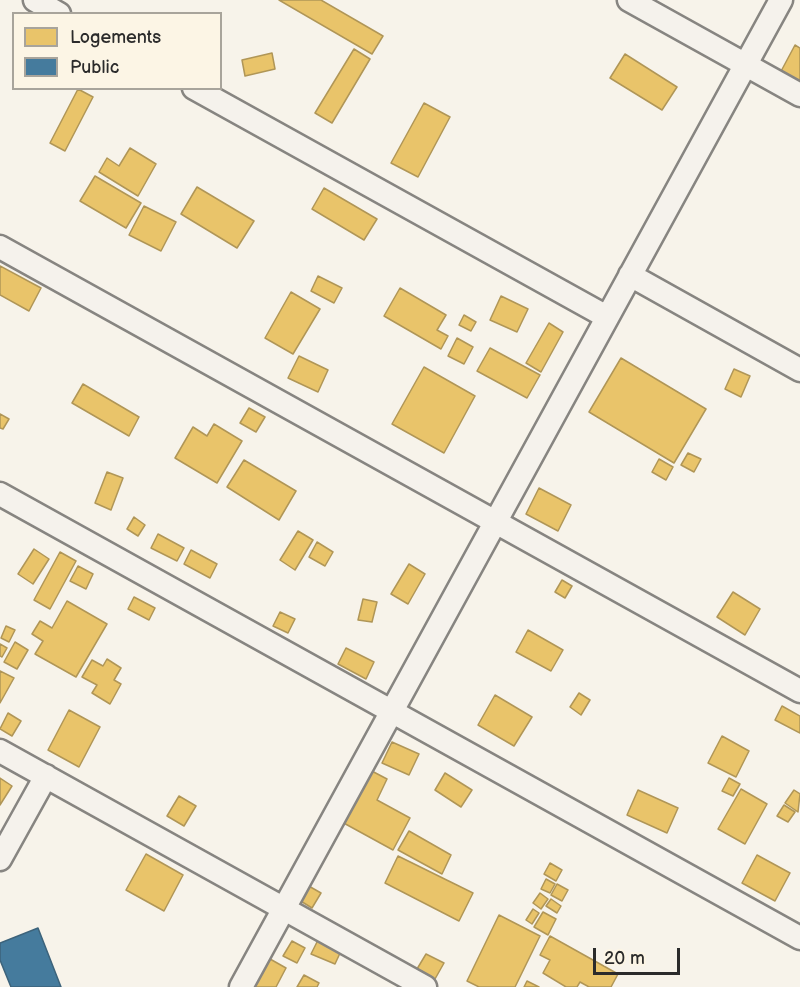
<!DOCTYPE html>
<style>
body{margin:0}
#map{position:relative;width:800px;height:987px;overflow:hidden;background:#f7f3ea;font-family:"Balsamiq Sans",sans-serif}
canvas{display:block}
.legend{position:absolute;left:12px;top:12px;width:210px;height:78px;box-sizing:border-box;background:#fcf5e5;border:2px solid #a8a49b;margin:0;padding:8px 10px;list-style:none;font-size:18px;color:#2b2b2b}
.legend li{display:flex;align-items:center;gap:12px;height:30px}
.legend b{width:30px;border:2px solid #a8a49b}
.scale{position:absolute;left:593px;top:948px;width:87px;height:27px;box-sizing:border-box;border:3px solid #2b2b2b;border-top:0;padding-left:8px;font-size:18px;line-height:21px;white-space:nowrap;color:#2b2b2b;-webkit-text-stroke:4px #fcf5e5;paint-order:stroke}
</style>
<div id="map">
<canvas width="800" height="987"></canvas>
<ul class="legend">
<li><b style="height:16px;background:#e9c46a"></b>Logements</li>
<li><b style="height:16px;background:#457b9d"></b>Public</li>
</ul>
<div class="scale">20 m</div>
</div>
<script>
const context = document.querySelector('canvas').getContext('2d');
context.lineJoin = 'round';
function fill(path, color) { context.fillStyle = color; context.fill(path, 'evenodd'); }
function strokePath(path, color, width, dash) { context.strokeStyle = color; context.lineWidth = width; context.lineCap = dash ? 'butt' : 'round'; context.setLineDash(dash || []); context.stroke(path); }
const homes = new Path2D(`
 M279,0H321L383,36L372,54Z
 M795,45L800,48V86L779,75Z
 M354,49L370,59L332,123L315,113Z
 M272,53L275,69L245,76L242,60Z
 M625,54L677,87L662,110L610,78Z
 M78,89L93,97L65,151L50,143Z
 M424,103L450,117L418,177L391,163Z
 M130,148L156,164L138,196L99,172L107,158L119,166Z
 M95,176L141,203L126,228L80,201Z
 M197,187L254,221L237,248L181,214Z
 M324,188L377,219L364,240L312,209Z
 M144,206L176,222L161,251L129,235Z
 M0,266L41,288L29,311L0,295Z
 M318,276L342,288L334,303L311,291Z
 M400,288L446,315L437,330L448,336L441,349L384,316Z
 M291,292L320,309L293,354L265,338Z
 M501,296L528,309L517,332L490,320Z
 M464,315L476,322L471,331L459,325Z
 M549,323L563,332L541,372L526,363Z
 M457,338L473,347L464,364L448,356Z
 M490,348L540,375L527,398L477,371Z
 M299,356L328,370L318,392L288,378Z
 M621,358L706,409L674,463L589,412Z
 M424,367L475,396L444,453L392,424Z
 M734,369L750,376L741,397L725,389Z
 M83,384L139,417L129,436L72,403Z
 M249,408L265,417L256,432L240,423Z
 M0,414L9,419L3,429L0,428Z
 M214,424L242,441L217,483L175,458L193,427L207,436Z
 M688,453L701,459L694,472L681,465Z
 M659,459L673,467L666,480L652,472Z
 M244,460L296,491L279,520L227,487Z
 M107,472L123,478L111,510L95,503Z
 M539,488L571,505L558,531L526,514Z
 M134,517L145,525L138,536L127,529Z
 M298,531L313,540L295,570L280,560Z
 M158,534L184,548L177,561L151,548Z
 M317,542L333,552L325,566L309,557Z
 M34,549L49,559L33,584L18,574Z
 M191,550L217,564L210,578L184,564Z
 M60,552L76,561L50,609L34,600Z
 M409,564L425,574L408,604L391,594Z
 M78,566L93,574L86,589L70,581Z
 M562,580L572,586L565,598L555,592Z
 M733,592L760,609L745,635L717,617Z
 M134,597L155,608L149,620L128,609Z
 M363,599L377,602L372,622L358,620Z
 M67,601L107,624L76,677L35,654L43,641L32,634L40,621L52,628Z
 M280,612L295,619L288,633L273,626Z
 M6,626L15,630L9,642L1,638Z
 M528,630L563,650L551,671L516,652Z
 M15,642L28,650L17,669L4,662Z
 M0,644L7,648L2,657L0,656Z
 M346,648L374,662L366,679L338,664Z
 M107,659L121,668L114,680L121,684L110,704L92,693L97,685L82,677L92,660L103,666Z
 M0,671L14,678L0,703Z
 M579,693L590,700L581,715L570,707Z
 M495,695L532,717L514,746L478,725Z
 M782,706L800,716V733L775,720Z
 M69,710L100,727L79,767L48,750Z
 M8,713L21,721L12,736L0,729Z
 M722,736L749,751L736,777L708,763Z
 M392,742L419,754L409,775L382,763Z
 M368,769L387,779L377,800L410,818L393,850L340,821Z
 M445,773L472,790L461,807L435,790Z
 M0,778L12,786L0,805Z
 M729,778L740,784L733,796L722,791Z
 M741,789L767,804L745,844L718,829Z
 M638,790L678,808L667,833L627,815Z
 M794,790L800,794L798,812L785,803Z
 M179,796L196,806L184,826L167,816Z
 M784,805L795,812L788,822L777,816Z
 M409,831L451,855L442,874L398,850Z
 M146,854L183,875L164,911L126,890Z
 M757,855L790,873L775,901L742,883Z
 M398,856L473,893L459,921L385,883Z
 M550,863L562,870L556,881L544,874Z
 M546,879L555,884L550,893L541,889Z
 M557,884L568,890L562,901L551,895Z
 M307,885L321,893L312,908L299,900Z
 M540,893L548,899L541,909L533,903Z
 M551,899L561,906L557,913L546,906Z
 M533,909L539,913L532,924L526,920Z
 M543,912L556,919L548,935L534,927Z
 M499,915L540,936L515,987H479L467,981Z
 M550,936L618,974L611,987H589L580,982L577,987H566L543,973L550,960L540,955Z
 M318,940L341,951L335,964L311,954Z
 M292,941L305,948L297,963L283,956Z
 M426,954L444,963L435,979L417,969Z
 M263,955L286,968L276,987H246Z
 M304,975L319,983L317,987H297Z
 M527,981L539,987H524Z`);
fill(homes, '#e9c46a');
strokePath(homes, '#b09657', 1.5);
const public = new Path2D(`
 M38,928L61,987H11L0,960V943Z`);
fill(public, '#457b9d');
strokePath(public, '#3d637b', 1.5);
const street = new Path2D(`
 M35,0L59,14
 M629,0L800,95
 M194,88L607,317
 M0,247L800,691
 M630,275L800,370
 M0,494L800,938
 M0,751L425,987
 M0,859L46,776
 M241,987L781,0`);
strokePath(street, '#878581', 27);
strokePath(street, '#f5f2ec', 22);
</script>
